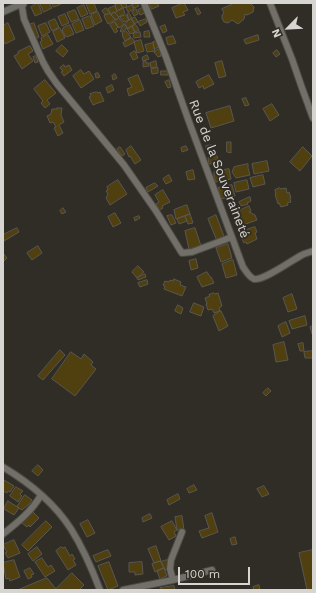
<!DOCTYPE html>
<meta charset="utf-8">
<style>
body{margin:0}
#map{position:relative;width:316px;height:593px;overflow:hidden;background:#302d27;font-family:"Work Sans",sans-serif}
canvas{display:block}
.frame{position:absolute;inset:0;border:4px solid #d6d5d1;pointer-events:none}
.north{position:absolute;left:268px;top:8px;width:40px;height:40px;-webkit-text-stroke:3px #302d27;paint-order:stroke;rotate:246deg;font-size:11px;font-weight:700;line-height:16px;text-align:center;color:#d6d5d1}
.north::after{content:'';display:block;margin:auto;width:14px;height:18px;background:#d6d5d1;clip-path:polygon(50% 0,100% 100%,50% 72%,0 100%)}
.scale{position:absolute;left:178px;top:567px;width:72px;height:18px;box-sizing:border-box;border:2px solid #d6d5d1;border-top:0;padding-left:5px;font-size:12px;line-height:14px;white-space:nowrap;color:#d6d5d1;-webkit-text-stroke:3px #302d27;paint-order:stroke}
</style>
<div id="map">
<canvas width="316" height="593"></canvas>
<div class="frame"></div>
<div class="north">N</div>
<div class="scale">100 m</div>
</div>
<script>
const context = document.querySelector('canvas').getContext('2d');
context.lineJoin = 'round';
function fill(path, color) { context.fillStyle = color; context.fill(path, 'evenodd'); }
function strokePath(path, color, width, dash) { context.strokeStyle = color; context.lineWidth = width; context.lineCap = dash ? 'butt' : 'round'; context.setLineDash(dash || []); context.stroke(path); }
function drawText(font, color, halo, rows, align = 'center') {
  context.font = font + ' "Work Sans",sans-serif'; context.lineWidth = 3.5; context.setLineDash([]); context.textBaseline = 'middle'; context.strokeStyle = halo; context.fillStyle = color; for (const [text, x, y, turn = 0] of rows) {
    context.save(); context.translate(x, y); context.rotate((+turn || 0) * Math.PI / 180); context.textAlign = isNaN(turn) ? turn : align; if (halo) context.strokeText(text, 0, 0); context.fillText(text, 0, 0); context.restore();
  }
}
const building = new Path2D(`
 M38,3L42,13L35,16L31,7Z
 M40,3H49L52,8L44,12Z
 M52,3H61V4L54,7Z
 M89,3H94L97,11L90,14L86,4Z
 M120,3L123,8L117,11L115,5Z
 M121,3H126L127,7L123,8Z
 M136,3H137L139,6L134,8L132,5Z
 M149,3H157L159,6L152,9Z
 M184,3L188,10L183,12L185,15L176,18L172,8Z
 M235,3H250L254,7L253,12L247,15L245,14L244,19L238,24L232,20L228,23L224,22L222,18V15L224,13L222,9Z
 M84,5L88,14L81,17L77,8Z
 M132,5L134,9L128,12L126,8Z
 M115,6L117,11L118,10L115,13L114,12L111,15L108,9Z
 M106,8L110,13L105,15L102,11Z
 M123,8L125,13L119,17L115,13L117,11Z
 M142,8L145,13L140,15L138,10Z
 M198,8L201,13L198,15L195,9Z
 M136,9L138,14L134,16L132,12Z
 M75,10L79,19L71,22L67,13Z
 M98,12L102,21L95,25L91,15Z
 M114,12L119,17L116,20L111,15Z
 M110,13L115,20L108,24L104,16Z
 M129,13L132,18L129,20L127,14Z
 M65,14L69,23L62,26L58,17Z
 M126,15L129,20L124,22L120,17Z
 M90,16L94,26L86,29L82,19Z
 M135,17L138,22L134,24L132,19Z
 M119,18L124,24L119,28L115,22Z
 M55,19L59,27L52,31L48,22Z
 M131,19L135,24L128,29L125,24Z
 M146,19L147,22L140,26L138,22Z
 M80,20L84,30L76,33L72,24Z
 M114,22L118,27L116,29L118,31L115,33L110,25Z
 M8,23L15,39L5,44L3,40V26Z
 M34,23L39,37L35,39L29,25Z
 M46,23L50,32L42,36L38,26Z
 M70,25L74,34L67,37L66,36H65L62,30L63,29V28Z
 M125,25L127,28L121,32L120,31L121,30V28Z
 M136,25L139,30L135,32L132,26Z
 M165,25L167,31L163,33L160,27Z
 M132,26L135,32L130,34L127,29Z
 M60,28L65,38L57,42L53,32Z
 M126,31L131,37L125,41L122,35H123L122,33Z
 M149,31L150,37H144V32Z
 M140,32L141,37L134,38L133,34Z
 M48,35L53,44L43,49L40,42L42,41L41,38Z
 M258,35L259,40L246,44L244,40Z
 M173,36L176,43L168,45L166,38Z
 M132,38L135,42L125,47L123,43Z
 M141,40L144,51L137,53L134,42Z
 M157,41L159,47L154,49L153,42Z
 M153,43L155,51L147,52L145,45Z
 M62,45L68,51L63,57L56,51Z
 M30,46L33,51L28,54L33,61L22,69L14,56L18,54V52Z
 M159,49L162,53L160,55L161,56L158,57L154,52Z
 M277,50L280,54L276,57L273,53Z
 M135,51L138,58L133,60L130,54Z
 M147,55L149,59L143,61L142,58Z
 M36,56L38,62L35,63L33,57Z
 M146,61V63H149V66L143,67V62Z
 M156,61L157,67L151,68L150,63Z
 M222,61L226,76L219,78L215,63Z
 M64,65L65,67L69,65L72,70L64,76L61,72L63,71L60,68Z
 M158,68V73L152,74L151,69Z
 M81,70L84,74L89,71L94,79L81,88L73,76Z
 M161,71H168V75H161Z
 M98,73L100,77L96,78L95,74Z
 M115,74L117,78L113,80L112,76Z
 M138,75L144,90L129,96L127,89L132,87L128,79Z
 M209,75L214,84L204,89L203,86L199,88L196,82Z
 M45,80L56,93L47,100L50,104L45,108L41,103L43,101L34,89Z
 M169,80L171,87L168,88L165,82Z
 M112,85L114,90L108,93L106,88Z
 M97,92L98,93L100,92L104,101L98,103L93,105L89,97L91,96L90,94Z
 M246,98L249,105L245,106L242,99Z
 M272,104L279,115L270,121L263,109Z
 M230,106L234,121L211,128L206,113Z
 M57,108H62L61,115L64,122L59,125L63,133L58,136L54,128L56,127L53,122L50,123L47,116L51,114L52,109H57Z
 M227,142H231V153L227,152Z
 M212,145V149H206V146Z
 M131,146L141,160L135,164L130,156L129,157L126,150Z
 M186,146L188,150L182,152L181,148Z
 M120,147L125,154L122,156L117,149Z
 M303,147L312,156L300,171L290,162Z
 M217,156L218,159L215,160L216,163L209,164L208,158Z
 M267,161L269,171L254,174L252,164Z
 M248,164V168L250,175L236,178L232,172L234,167Z
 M229,169L231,179L216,182L214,177V172Z
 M193,170L195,179L188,180L186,172Z
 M169,175L172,181L166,184L163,179Z
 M263,175L265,184L253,187L250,178Z
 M118,180L127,194L110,205L106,198L108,194L106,191L108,190L107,187Z
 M247,180L249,189L236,192L234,183Z
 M155,183L158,186L148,192L146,188Z
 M232,185L235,196L221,199L218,188Z
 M280,188L281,189L286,188L287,193L289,192L291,198L290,199L291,202L287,203L288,205L281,207L279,203L278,204L275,194H276L275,190Z
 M163,190L170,202L162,206L163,208L159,210L156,204L159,202L155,195Z
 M250,197L251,201L247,203L248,204L241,206L239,202Z
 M187,205L190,214L176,219L174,210Z
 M249,206L251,211L249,212L255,215L257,220L243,225L239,216L240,215L239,211Z
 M63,208L66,212L62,214L60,211Z
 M115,213L121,223L113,227L108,217Z
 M190,214L193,223L188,224L185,216Z
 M172,215L176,223L171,225L167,216Z
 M216,215L225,239L217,241L208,219Z
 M139,216L140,218L135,221L134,218Z
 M185,216L187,221L179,224L177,219Z
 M255,227L257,232L255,233L257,239L247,244L246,242L244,243L242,239L240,232Z
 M17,228L19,232L4,241L3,235Z
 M195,228L201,246L189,249L185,231Z
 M228,244L232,258L221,262L216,248Z
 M38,246L42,253L32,260L27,253Z
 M3,253L7,258L3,262Z
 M196,259L198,268L191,270L189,261Z
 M233,260L237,275L226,278L222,264Z
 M138,266L144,272L137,278L132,272Z
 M207,272L211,278V277L214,283L202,287L197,277Z
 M145,274L146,277L138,280L137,278Z
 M174,279L181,282L180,285L186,287L182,296L164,289L165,286L163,285L165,281L169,282L170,280L173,281Z
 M147,280L148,284L140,287L138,283Z
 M214,293L215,294L218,293L222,306L219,308L220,311L214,313L212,309L208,310L206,304H207L205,298L210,296L209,295Z
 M292,294L297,309L288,312L283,298Z
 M194,303L204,307L201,316L190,312Z
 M178,305L183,308L181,314L175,311Z
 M221,311L228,326L219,331L213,316Z
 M305,316L307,325L292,329L289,321Z
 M286,322L290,333L282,337L278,326Z
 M313,326V334H312L310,327Z
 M284,342L288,360L276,362L273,345Z
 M303,343L304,351H300L298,344Z
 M60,350L65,355L43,380L38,376Z
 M313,351V358H305L304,352Z
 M71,352L81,359L84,354L93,362L91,365L96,369L75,396L52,379Z
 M268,388L271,391L266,396L263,393Z
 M38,465L43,470L38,476L32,471Z
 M4,480L14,486L10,492L8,491L7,493L3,491Z
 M194,485L197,490L189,493L187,489Z
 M264,486L269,494L262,497L257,489Z
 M16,487L23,491L20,494L22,496L18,502L10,496Z
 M178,494L180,499L169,505L167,500Z
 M25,495L32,500L29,504L22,510L17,507Z
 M8,501L19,508L14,515L4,509Z
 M33,512L39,518L30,527L29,525L27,527L22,523Z
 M212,513L218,532L202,538L199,531L209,528L205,516Z
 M150,514L152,518L143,522L142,518Z
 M182,516L184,530H177L175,517Z
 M88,520L95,533L87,537L80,524Z
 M46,521L52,527L28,551L22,545Z
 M172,521L177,530L174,532L176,536L169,540L161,527Z
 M235,537L237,544L232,545L230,539Z
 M14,540L20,553L8,558L5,553L7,552L3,545Z
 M156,546L161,561L154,563L148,549Z
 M37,547L42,554L33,561L28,554Z
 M61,547L63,548L65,547L70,556L72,554L75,559L73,560L76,565L68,570L56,551Z
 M108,550L111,556L96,562L93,556Z
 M313,550V590H307L299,553Z
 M42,558L48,567L51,565L55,571L45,577L35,562Z
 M14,560L20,577L10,581L9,578L6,579L3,563Z
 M167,560L169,568L165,570L161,562Z
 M161,561L164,568L155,572L152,564Z
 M109,562L118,586L108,590L98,566Z
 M142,562L143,574L135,575V572H129V563Z
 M30,568L34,574L31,575L32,577L28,579L24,571Z
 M164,568L167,576L160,579L157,571Z
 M72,573L84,585L79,590H55Z
 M47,578L56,589L55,590H18Z
 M259,585L260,590H254L253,587Z
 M174,586L175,590H161L160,588Z`);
fill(building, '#503f0f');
strokePath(building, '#595750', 1);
const minor = new Path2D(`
 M24,3L22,7L24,19L43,62L48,71L57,84L124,165L156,211L180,250L182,253L192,252L232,237
 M144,3L166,57L188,119L243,267C246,271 249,277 254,279C264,281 293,259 304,254C307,253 310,252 313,251
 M270,3L292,59L302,88L313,118
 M3,12L23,3
 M3,467C28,482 55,504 71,529C83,548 92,569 100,590
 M3,534C17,523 32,511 41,495
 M173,580L170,569L171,560L182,532
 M123,590L173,580L212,570`);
strokePath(minor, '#4d4b46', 8);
strokePath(minor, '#716f67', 6);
drawText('13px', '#d6d5d1', '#302d27', [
 ["Rue de la Souveraineté",219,169,69]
]);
</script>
